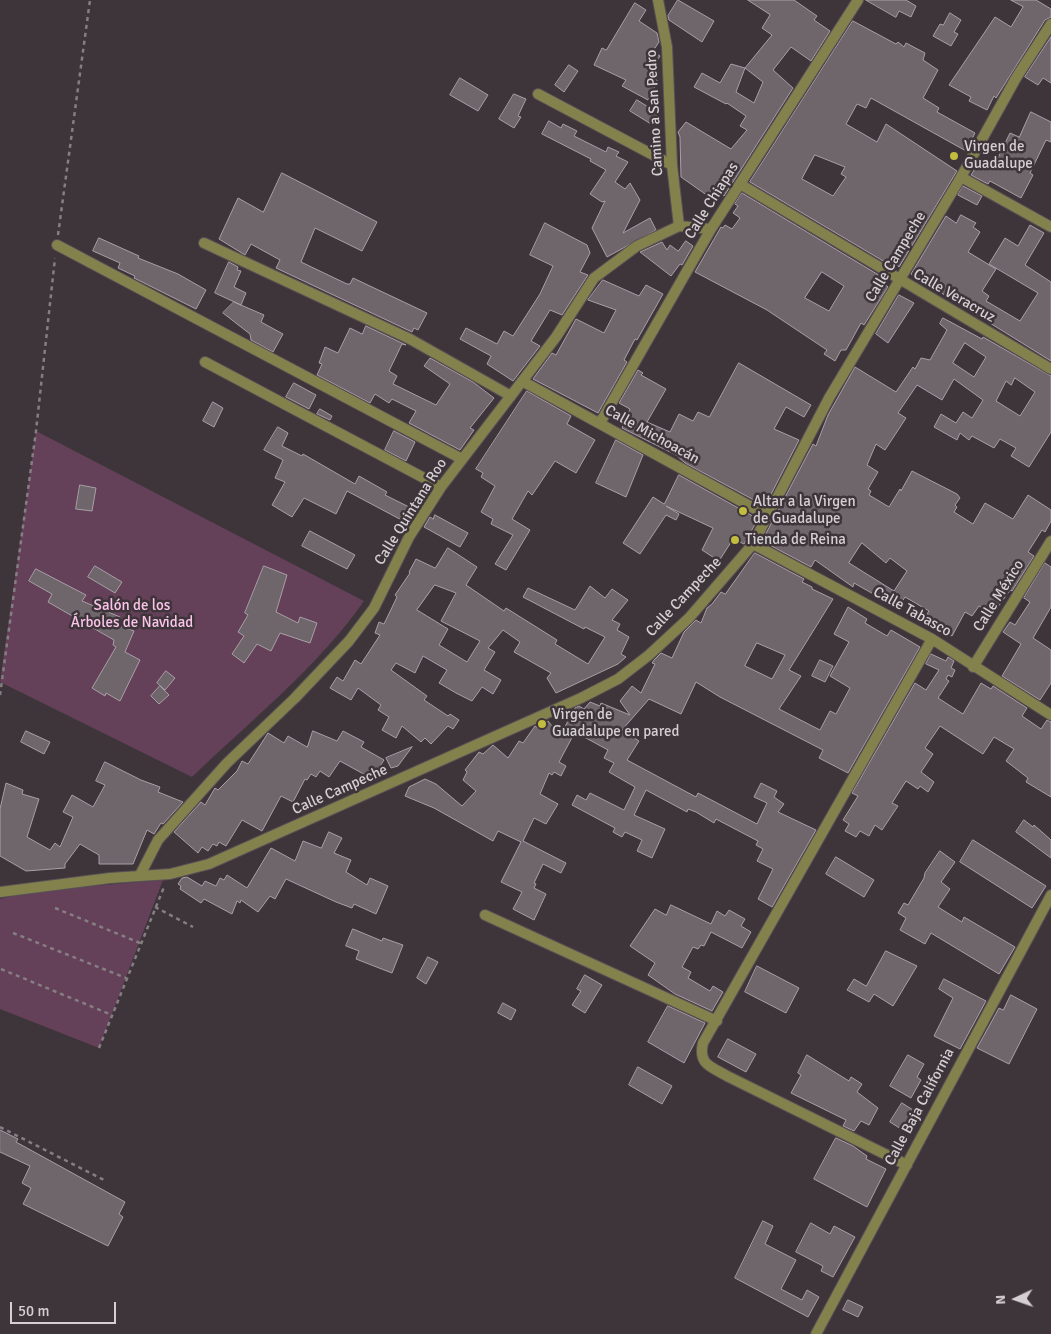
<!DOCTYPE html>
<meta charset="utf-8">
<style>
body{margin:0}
#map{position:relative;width:1051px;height:1334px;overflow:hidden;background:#3d353a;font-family:Signika,sans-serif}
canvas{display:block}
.north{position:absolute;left:991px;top:1274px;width:50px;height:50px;-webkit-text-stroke:4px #3d353a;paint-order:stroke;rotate:267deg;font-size:14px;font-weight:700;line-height:20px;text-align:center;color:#d5cfd3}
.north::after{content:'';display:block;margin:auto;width:18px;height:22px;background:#d5cfd3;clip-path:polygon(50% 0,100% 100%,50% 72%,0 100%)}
.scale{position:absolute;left:10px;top:1302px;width:106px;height:22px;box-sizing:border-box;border:2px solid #d5cfd3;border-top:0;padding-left:6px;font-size:15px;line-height:18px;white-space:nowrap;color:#d5cfd3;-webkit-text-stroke:4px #3d353a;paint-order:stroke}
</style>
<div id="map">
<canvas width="1051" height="1334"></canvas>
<div class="north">N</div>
<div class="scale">50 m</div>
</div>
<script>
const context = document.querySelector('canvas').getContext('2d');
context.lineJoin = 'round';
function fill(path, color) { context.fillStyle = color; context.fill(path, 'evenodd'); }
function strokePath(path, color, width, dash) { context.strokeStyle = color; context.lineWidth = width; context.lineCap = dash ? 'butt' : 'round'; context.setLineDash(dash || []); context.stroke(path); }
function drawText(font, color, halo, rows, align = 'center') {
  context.font = font + ' Signika,sans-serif'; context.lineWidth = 5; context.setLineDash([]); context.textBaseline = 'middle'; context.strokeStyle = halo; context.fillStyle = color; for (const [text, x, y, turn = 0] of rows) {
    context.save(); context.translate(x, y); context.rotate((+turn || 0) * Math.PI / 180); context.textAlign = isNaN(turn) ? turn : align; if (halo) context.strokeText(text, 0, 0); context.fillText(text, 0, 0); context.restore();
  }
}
fill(new Path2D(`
 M36,431L364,601C318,667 250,721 192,777L0,682Z
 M163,880L99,1048L0,1009V899L32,891Z`), '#644059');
const building = new Path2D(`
 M678,0L714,21L702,42L669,20L668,16Z
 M748,0H794L817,16L814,20L830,31L811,61L791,47L773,70L793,88L724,196L713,189L708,196L681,177L680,137L678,132L686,122L731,149L747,130L740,126L746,116L727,103L726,104L694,87L702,73L720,83L731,64L745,68L736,92L754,103L763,82L745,68L772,35L762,28L770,15Z
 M866,0H906L916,6L911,17L899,11L896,17Z
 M1011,0H1036L1051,9V17L1045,20L996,98L994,96L987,110L969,101L971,97L949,85L995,17L1011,27L1023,7Z
 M635,3L646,10L639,21L657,33L659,42L653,51L660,56L648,75L658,81L648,100L622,86L626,80L594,65L602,48L606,50Z
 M950,13L961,20L954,32L958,34L951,46L933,36L940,24L943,25Z
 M853,21L896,44L898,42L904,47L906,43L925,53L923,60L938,70L923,98L939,108L937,112L975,133L966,151L871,98L866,108L857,104L846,124L877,142L886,124L957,171L899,267L897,265L895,268L750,182ZM815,155L845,167L841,174L846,177L833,196L802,179Z
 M1051,37V83L1043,78L1038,85L1025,77Z
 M569,65L578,71L564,92L555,85Z
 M460,78L488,95L478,111L450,95Z
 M514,94L526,99L518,116L521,117L514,128L499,119Z
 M637,100L658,113L651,124L630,111Z
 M1031,112L1051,122V142L1046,140L1030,173L1033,175L1021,198L990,181L988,184L971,175L981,159L992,167L994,166L1010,133L1019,137Z
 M549,121L561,128L563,124L577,131L574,136L606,152L608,147L619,152L616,156L628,162L615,182L625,189L630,183L640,200L623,233L650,218L656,230L607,257L592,228L605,201L602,202L590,194L606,170L590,161L591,159L542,134Z
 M282,173L377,222L362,251L315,228L301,262L347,284H350L353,278L427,313L418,330L414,328L412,332L276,268L280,260L251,244L245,255L219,239L238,198L263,212Z
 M963,186L982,196L977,205L958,195Z
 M742,193L887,280L885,284L888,287L864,325L861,323L846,350H841L835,361L824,354L827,350L767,310L695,272L721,227L723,228L725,225L732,229L740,218L733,213L738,206L735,204ZM822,272L844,286L829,311L805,298Z
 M961,215L976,223L973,227L980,232L968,252L996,269L982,291L989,296L986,301L1020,321L1038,293L989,264L1005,238L1018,246L1030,225L1044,233L1025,265L1051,282V361L911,274L946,216L956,223Z
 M545,223L587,245L590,253L580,272L588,275L562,315L550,310L531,341L540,346L513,381L487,364L491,356L460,339L466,328L497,344L504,331L513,336L540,294L553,266L530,255Z
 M99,238L139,256L138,258L178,274L206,290L196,309L134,278L135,276L118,268L120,263L93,251Z
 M686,241L693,246L682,265L680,264L671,276L640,252L662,242L667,250L670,245L678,251Z
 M229,262L238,267L237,270L241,271L234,287L246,293L241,305L215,293Z
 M603,280L639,296L646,285L663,294L637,340L635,339L624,360L627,362L598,413L533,379L552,353L556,355L576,319L604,333L616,310L588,300Z
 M899,295L914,303L888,343L876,334Z
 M234,302L264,315L261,322L283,334L273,352L251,340L250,334L223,313Z
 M943,318L982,339L983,337L1051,376V432L1029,467L1011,456L1016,448L1000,439L994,448L972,436L969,440L960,433L957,440L934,427L941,414L956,423L963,412L972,418L983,400L954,379L942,400L917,385L898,413L906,418L885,450L876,444L867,465L878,472L868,489L871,491L869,495L889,507L900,489L901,491L912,471L957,494L960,498L955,505L957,507L954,512L973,524L985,503L1013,519L1028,495L1051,510V521L1045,532L1042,530L1028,552L1034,556L1012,591L1010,590L993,614L979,606L972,616L965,612L952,636L940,629L938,632L925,624L930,616L927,614L929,611L905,597L898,608L854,583L853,587L815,560L811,567L762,541L813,444L816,446L828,415L855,367L896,392L913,367L915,369L921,358L930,360L947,330L940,324ZM965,343L986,357L974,377L953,363ZM1015,378L1035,392L1020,416L996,401L1006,381L1011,385ZM862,543L886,563L890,558L907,571L894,591L849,563Z
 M366,326L406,345L402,344L389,371L397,376L393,384L436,405L450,384L424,366L430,358L473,382L494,398L470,428L474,430L460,450L409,423L416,411L392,399L389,403L375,394L370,403L317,375L322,364L319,363L325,347L338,353L350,328L362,334Z
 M739,363L811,405L804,417L786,407L774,429L799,440L765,506L685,463L676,455L622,428L630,409L619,403L638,370L643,373L641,375L666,389L647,422L670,432L679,414L693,421L698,412L709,417Z
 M294,383L316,395L309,409L286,397Z
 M527,391L571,416L567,424L595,440L576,473L555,461L532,495L528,491L512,519L530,530L506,570L495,564L513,535L491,524L493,519L481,512L495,486L481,477L483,473L476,469Z
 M213,402L223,408L214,427L203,421Z
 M320,409L332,416L330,420L317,414Z
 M278,427L288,433L282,446L302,456L303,454L355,484L359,476L387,492L385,495L417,511L409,524L347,491L336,514L304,498L292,517L272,505L285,482L275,478L283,460L264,450Z
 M394,431L415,442L406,461L385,450Z
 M616,440L643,455L626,497L596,483Z
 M679,475L758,519L744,544L733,539L719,561L702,550L713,528L666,506L679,514L676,520L666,515L640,554L623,543L653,497L664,504Z
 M80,485L96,488L92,511L76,509Z
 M435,515L468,533L460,547L424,527L430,517L433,519Z
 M310,531L355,555L347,569L302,546Z
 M448,548L477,567L466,585L504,611L506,608L557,640L555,644L588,664L605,637L585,627L584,629L523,597L528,588L575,610L590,586L605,598L612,589L628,600L612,620L620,624L617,630L629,637L621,654L626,657L618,664L556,693L547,678L551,673L514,652L520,642L503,630L488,648L495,652L484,670L501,680L493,694L482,687L472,701L456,693L439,683L447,670L423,656L415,673L396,663L391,670L427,696L424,700L448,716L450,714L459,720L453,729L448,726L431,744L425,738L421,742L402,726L396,738L382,730L389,717L378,710L381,705L358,688L351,700L330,688L337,677L343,681L355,660L361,664L380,635L375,633L379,622L384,624L397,597L395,595L410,573L409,572L416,559L435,568ZM435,585L456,593L441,621L480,641L467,662L439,645L448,629L417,610Z
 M755,553L804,579L802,582L812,587V589L833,599L789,670L801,676L779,709L820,730L830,711L836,714L850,688L830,676L849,642L834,634L848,607L867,619L865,623L887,636L891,630L920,647L848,773L819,758L823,750L720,697L696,682L681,714L649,699L622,730L639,741L627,760L696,797L698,793L757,824L767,803L754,797L761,783L777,791L774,797L784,804L778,812L816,830L772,907L758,899L773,869L757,861L763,849L756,845L758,841L716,819L714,823L696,812L688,809L687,812L646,790L634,815L665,829L652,858L637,851L642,840L625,832L622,837L613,832L615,828L572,805L577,795L586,800L590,793L624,810L635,787L609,772L614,763L604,758L608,750L575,732L559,762L566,766L561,776L554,772L552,775L549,773L540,794L558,804L546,824L534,818L523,841L566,863L561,873L543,864L534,883L536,884L534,888L546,894L534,920L513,909L522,892L501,882L521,842L498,831L493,841L434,808L405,796L409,787L425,779L436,784L462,806L476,791L463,780L467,772L465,770L479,752L483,754L493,745L508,758L519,741L523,743L535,726L538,728L548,721L560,736L575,708L579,706L584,709L590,702L600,706L601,703L630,715L620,701L632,686L641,693L655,664L652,663L654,660L661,653L672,658L684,632L696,620L701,623L707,608L712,604L721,592L725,594ZM757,643L785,655L772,679L745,666Z
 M1045,563L1051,567V607L1033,638L1051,650V683L1040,700L1002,676L1021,644L1003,632L1010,622L1015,625L1030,602L1024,598Z
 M95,566L122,582L115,593L88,577Z
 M264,566L287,575L276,612L298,623L300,617L317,623L310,643L280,633L271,651L257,644L244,663L232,654L244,636L238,632L248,615L245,613Z
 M36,569L86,595L82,601L120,617L116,625L134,631L125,652L140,660L120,701L106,693L105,696L92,688L116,647L113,645L114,640L48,602L52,594L29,581Z
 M931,654L946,661L948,657L954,661L951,668L955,670L952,677L948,675L946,679L949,681L938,698L963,714L981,683L991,689L993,686L1027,708L1022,716L1041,729L1047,720L1051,722V797L1026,782L1028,778L1006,761L1014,749L994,737L983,754L940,726L925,748L933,754L921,772L934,782L928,792L920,786L918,789L906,781L892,803L898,806L882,830L875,825L869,836L860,831L856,837L845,831L849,824L843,820L858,796L852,793L915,683L926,690L939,670L926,664Z
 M820,660L833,666L825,682L812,676Z
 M166,671L175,678L165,690L157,683Z
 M160,686L169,695L159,704L151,696Z
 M26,731L50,742L44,754L21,742Z
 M313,731L337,741L343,731L364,742L361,747L384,760L375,774L369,777L340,761L329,777L320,771L316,777L311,774L307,780L305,779L293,802L281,796L262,831L242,820L226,846L219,842L217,846L213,844L208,851L202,847L198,853L174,832L201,802L205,805L215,788L218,790L237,771L242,761L248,764L268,733L284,743L288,736L307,747Z
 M412,747L398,766L391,768L386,758Z
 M105,762L141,780L160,787L158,792L183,802L163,824L161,823L154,834L147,830L133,864H99V855L80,844L65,864V868L26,871L0,856V809L6,783L23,790L22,794L39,799L27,837L50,850L55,843L60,847L73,817L63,812L72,795L93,807L105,785L96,781Z
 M1024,820L1033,827L1034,825L1051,840V858L1016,832Z
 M329,832L342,838L334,853L351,860L346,872L367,885L370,878L388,886L376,914L354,904L352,908L336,902L286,879L275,899L270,896L258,912L241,900L240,903L237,901L232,914L204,899L201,903L180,889L181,886L178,884L182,878L187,877L202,886L205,881L216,886L220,878L224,880L227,875L247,888L271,848L295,861L303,841L321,848Z
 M973,840L1046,886L1032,908L960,862Z
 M940,851L955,862L941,882L950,889L938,907L962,922L964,917L1015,947L999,974L931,933L925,944L900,930L906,918L898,913L904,903L908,905L924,878L925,873Z
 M836,857L874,880L864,897L826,874Z
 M671,905L711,924L717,911L725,916L729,910L745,919L741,926L751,932L742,948L711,932L704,946L701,945L698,949L693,947L682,967L691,972L688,978L710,991L713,986L723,992L712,1011L675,994L648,975L655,963L630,946L655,909L666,915Z
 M353,929L382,941L383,938L403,945L392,973L356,959L359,951L346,946Z
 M886,951L917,966L893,1006L874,994L869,1002L847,990L854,979L866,986Z
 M428,957L438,962L426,984L417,978Z
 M757,966L799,988L786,1013L745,992Z
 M585,975L602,985L585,1013L572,1005L581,991L577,989Z
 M944,979L986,1001L960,1049L934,1036L953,998L939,989Z
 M1011,995L1037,1009L1009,1064L977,1048L999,1008L1003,1010Z
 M503,1003L516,1010L511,1020L498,1013Z
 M668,1006L705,1023L684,1063L648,1042Z
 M728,1039L756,1054L746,1072L718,1057Z
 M807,1055L849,1081L851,1077L862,1084L857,1092L878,1108L869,1125L861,1121L854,1131L843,1126L846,1120L791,1093L801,1075L798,1073Z
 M908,1055L924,1064L917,1077L921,1080L911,1098L890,1086Z
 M638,1067L672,1086L662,1104L629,1085Z
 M902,1103L921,1115L913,1128L905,1123L901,1129L890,1122Z
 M0,1130L18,1139L16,1142L125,1202L119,1214L123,1217L108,1246L23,1204L31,1188L22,1183L30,1166L0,1152Z
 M836,1138L853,1146L867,1156L866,1159L886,1169L867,1207L814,1179Z
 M763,1221L773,1226L765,1244L796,1260L781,1289L802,1300L807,1290L819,1297L808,1317L735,1278Z
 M811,1223L830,1234L834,1226L855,1237L833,1277L821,1271L823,1266L796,1252Z
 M848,1300L863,1307L858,1317L843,1310Z`);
fill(building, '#6f666c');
strokePath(building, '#a99fa6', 1);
const minor = new Path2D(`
 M658,0L667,47L672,165L679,226
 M538,94L672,165
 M961,177L1051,227
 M740,184L1051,369
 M204,243L410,339L511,396
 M57,245L462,459
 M205,362L441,487
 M522,381L768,516
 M600,423L711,229L858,0
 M753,544L932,639L1051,715
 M973,667L1051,541
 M140,875L158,840L227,763L295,698L349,641L374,608L409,537L441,487L556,337L594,278L637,246L679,226L711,229
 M0,892L110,878L170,874L209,864L581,698L618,679L649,655L689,618L753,544L829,398L961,177L1016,78L1051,24
 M485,915L717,1021
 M907,1165L727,1076C710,1066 698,1064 703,1043L932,639
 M816,1334L1051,895`);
strokePath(minor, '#585156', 12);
strokePath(new Path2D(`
 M58,235L90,0
 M0,695L36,431L55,258
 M155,907L193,927
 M55,908L140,943
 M13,933L126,978
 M1,969L112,1015
 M99,1048L164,887
 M0,1127L106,1181`), '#857e82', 2.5, [4, 4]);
strokePath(minor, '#83824d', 10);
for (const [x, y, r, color] of [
 [954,156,5,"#c2bd3f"],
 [743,511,5,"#c2bd3f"],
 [735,540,5,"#c2bd3f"],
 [542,724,5,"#c2bd3f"]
]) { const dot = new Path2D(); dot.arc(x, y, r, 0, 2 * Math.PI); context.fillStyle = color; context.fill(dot); strokePath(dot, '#3d353a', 2); }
drawText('15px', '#d5cfd3', '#3d353a', [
 ["Camino a San Pedro",655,113,-93],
 ["Calle Chiapas",712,201,-58],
 ["Calle Campeche",896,257,-59],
 ["Calle Veracruz",954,296,30],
 ["Calle Michoacán",652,435,29],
 ["Calle Quintana Roo",411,512,-58],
 ["Calle México",999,596,-58],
 ["Calle Campeche",684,597,-47],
 ["Calle Tabasco",912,612,29],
 ["Calle Campeche",340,790,-24],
 ["Calle Baja California",920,1107,-62]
]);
drawText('15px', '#d5cfd3', '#3d353a', [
 ["Virgen de",964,147],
 ["Guadalupe",964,164],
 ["Altar a la Virgen",753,502],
 ["de Guadalupe",753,519],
 ["Tienda de Reina",745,540],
 ["Virgen de",552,715],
 ["Guadalupe en pared",552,732]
], 'left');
drawText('15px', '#fbc3ea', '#3d353a', [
 ["Salón de los",132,606],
 ["Árboles de Navidad",132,623]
]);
</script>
